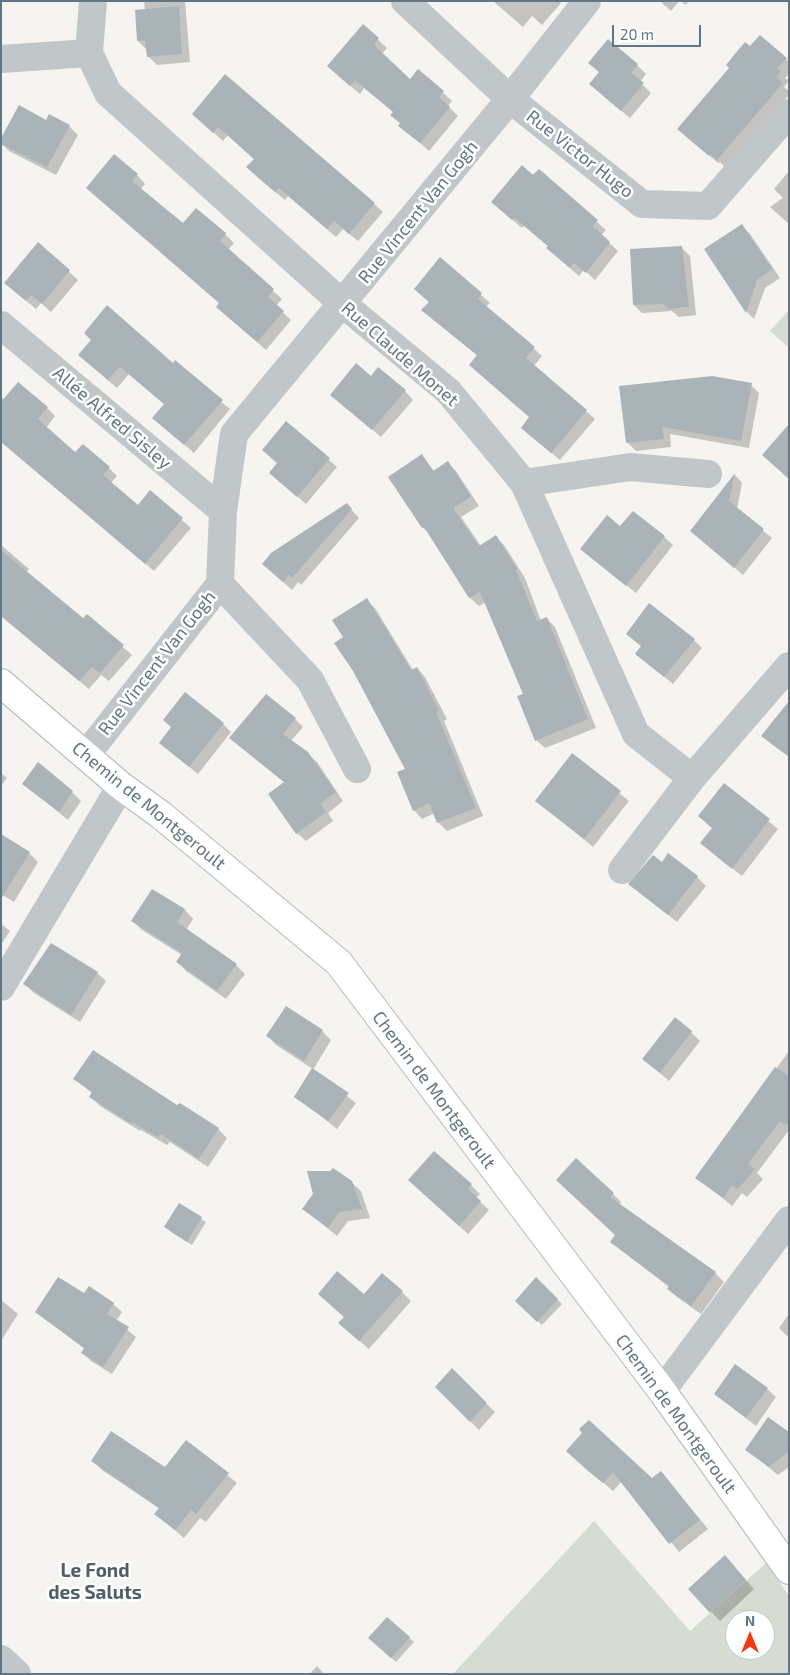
<!DOCTYPE html>
<meta charset="utf-8">
<style>
body{margin:0}
#map{position:relative;width:790px;height:1675px;overflow:hidden;background:#f5f4f0;font-family:"Exo 2",sans-serif}
canvas{display:block}
.frame{position:absolute;inset:0;border:2px solid #617684;pointer-events:none}
.north{position:absolute;left:725px;top:1610px;width:50px;height:50px;box-sizing:border-box;background:#fff;border:1px solid #c0c8ce;border-radius:50%;rotate:0deg;font-size:14px;font-weight:700;line-height:20px;text-align:center;color:#617684}
.north::after{content:'';display:block;margin:auto;width:18px;height:22px;background:#f13913;clip-path:polygon(50% 0,100% 100%,50% 72%,0 100%)}
.scale{position:absolute;left:612px;top:25px;width:89px;height:22px;box-sizing:border-box;border:2px solid #617684;border-top:0;padding-left:6px;font-size:15px;line-height:18px;white-space:nowrap;color:#617684;-webkit-text-stroke:4px #fff;paint-order:stroke}
</style>
<div id="map">
<canvas width="790" height="1675"></canvas>
<div class="frame"></div>
<div class="north">N</div>
<div class="scale">20 m</div>
</div>
<script>
const context = document.querySelector('canvas').getContext('2d');
context.lineJoin = 'round';
function fill(path, color) { context.fillStyle = color; context.fill(path, 'evenodd'); }
function strokePath(path, color, width, dash) { context.strokeStyle = color; context.lineWidth = width; context.lineCap = dash ? 'butt' : 'round'; context.setLineDash(dash || []); context.stroke(path); }
function drawText(font, color, halo, rows, align = 'center') {
  context.font = font + ' "Exo 2",sans-serif'; context.lineWidth = 5; context.setLineDash([]); context.textBaseline = 'middle'; context.strokeStyle = halo; context.fillStyle = color; for (const [text, x, y, turn = 0] of rows) {
    context.save(); context.translate(x, y); context.rotate((+turn || 0) * Math.PI / 180); context.textAlign = isNaN(turn) ? turn : align; if (halo) context.strokeText(text, 0, 0); context.fillText(text, 0, 0); context.restore();
  }
}
fill(new Path2D(`
 M789,310V348L770,331Z
 M594,1521L690,1631L766,1563L789,1596V1674H453ZM735,1620H765V1650H735Z`), '#d6dcd1');
fill(new Path2D(`
 M144,1H185L190,62L157,65L148,56L147,50L138,41L145,11Z
 M493,1H559L561,3L542,25L532,16L523,27Z
 M660,1H679L671,11Z
 M681,1H689L686,5Z
 M363,26L387,48L382,54L410,81L419,71L452,101L448,106L458,116L429,151L400,125L401,124L392,115L394,112L364,88L360,94L337,75Z
 M750,47L786,59L789,62V74L785,78L789,81L784,87L789,91V95L726,168L720,162L718,163L688,138L731,68Z
 M590,63L637,65L646,74L640,82L651,93L630,118L600,93V73Z
 M193,114L374,204L383,212L358,241L343,229L336,237L288,196L285,200L256,176L255,160L228,135L223,141Z
 M46,122L69,126L78,135L56,175L9,151L1,143Z
 M539,170L606,230L601,235L618,251L595,280L584,270L579,276L557,257L549,247L524,226L522,228L492,202Z
 M789,171V224L770,207L783,198L774,189Z
 M137,175L145,184L141,189L184,225L225,234L234,243L228,250L282,299L276,306L291,320L266,350L226,315L221,304L96,196Z
 M742,226L750,234L780,278L765,288L754,319L747,312L706,249Z
 M38,244L78,280L51,312L41,303L36,309L15,291Z
 M682,248L690,256L696,315L679,317L672,311L642,313L634,305Z
 M440,259L490,303L486,307L542,356L534,366L595,419L560,460L531,436V418L470,365L478,356L431,318L430,303L415,289Z
 M88,363L173,364L230,409L194,453L154,418L165,405L129,374L117,388Z
 M372,378L405,391L413,400L381,437L332,395Z
 M751,385L759,393L749,448L670,434L671,447L636,451L627,442Z
 M1,397L5,400L47,408L55,416L46,428L75,454L109,468L117,476L111,483L139,506L150,492L191,528L154,571L1,441Z
 M286,423L337,467L306,504L279,481L278,464Z
 M422,456L435,472L448,463L456,471L479,506L461,517L481,546L496,537L504,545L525,578L541,621L546,618L555,627L596,728L545,748L536,740L524,694L486,602L479,606L470,598L432,536L423,528Z
 M735,475L742,483L737,509L772,538L743,575L692,531Z
 M347,505L359,518L301,585L298,582L292,590L272,572Z
 M620,528L664,537L673,545L636,593L591,557Z
 M1,545L29,569L26,572L83,620L87,616L132,655L109,681L101,675L89,689L1,616Z
 M366,600L375,608L413,670L417,668L425,677L447,719L444,721L483,816L447,831L438,822L435,813L422,819L414,810L406,769L345,638Z
 M694,640L702,648L673,684L637,654L642,647L636,642Z
 M295,719L303,727L291,741L317,762L343,801L328,813L333,821L306,841L297,833L285,783L231,738Z
 M223,724L231,732L198,774L160,743Z
 M572,755L629,801L593,847L536,800Z
 M1,773L7,778L1,786Z
 M24,784L72,792L81,801L68,820Z
 M724,785L778,829L742,876L701,843L713,829L700,816Z
 M29,853L38,862L14,902L1,894Z
 M662,863L697,877L706,886L677,922L630,884Z
 M153,891L185,910L193,919L186,930L236,965L245,974L226,999L186,971L178,962L182,955L142,930L133,921Z
 M1,924L10,931L1,945Z
 M97,973L106,981L80,1022L34,993L25,984Z
 M322,1031L331,1040L313,1070L356,1103L337,1129L296,1096L313,1069L276,1045L268,1036Z
 M691,1032L700,1041L669,1081L643,1059Z
 M789,1051V1130L757,1173L763,1179L747,1197L742,1193L732,1206L697,1177Z
 M75,1079L178,1107L218,1129L227,1138L208,1167L170,1142L167,1145L141,1130L140,1131L100,1106L91,1097L93,1094Z
 M558,1179L613,1194L621,1202L619,1205L715,1273L724,1282L701,1314L677,1297L668,1289L669,1287L621,1250L612,1241L617,1235Z
 M351,1182L361,1191L370,1218L348,1221L337,1236L304,1209Z
 M471,1185L480,1194L476,1198L489,1210L468,1234L419,1189Z
 M180,1205L206,1222L192,1245L170,1231Z
 M536,1279L562,1304L542,1325L517,1301Z
 M402,1292L411,1301L369,1349L349,1332Z
 M85,1295L113,1304L122,1312L116,1321L136,1337L112,1374L91,1361L83,1353L85,1349L36,1312Z
 M1,1300L18,1314L1,1341Z
 M789,1314V1338L779,1328Z
 M452,1370L495,1412L479,1430L436,1387Z
 M767,1389L776,1397L756,1426L715,1394Z
 M789,1434V1467L778,1475L747,1450Z
 M186,1442L237,1483L206,1522L200,1518L184,1538L156,1514L160,1509L102,1470L93,1461L166,1468Z
 M577,1460L652,1480L661,1472L708,1529L679,1552L622,1481L613,1491Z
 M733,1566L754,1589L720,1621L690,1589Z
 M387,1619L414,1642L396,1662L374,1643Z
 M317,1666L324,1674H310Z`), '#0003');
fill(new Path2D(`
 M179,6L182,54L147,57L145,41H137L135,10Z
 M363,24L379,38L374,45L410,79L418,69L444,91L439,97L450,107L420,143L398,126L400,123L390,115L393,112L355,80L350,86L327,66Z
 M760,35L787,58L777,68L781,71L776,77L783,83L717,160L710,154L709,156L677,129L729,68L726,65L734,55L745,42L750,46Z
 M608,39L638,64L631,73L644,83L621,111L589,84L599,72L588,63Z
 M225,74L375,203L349,234L334,221L327,229L279,188L275,192L246,167L254,159L218,127L213,133L192,114Z
 M19,105L46,120L49,114L70,125L47,167L1,144V138Z
 M114,154L138,174L132,181L183,223L196,208L226,233L220,241L274,289L268,297L284,311L257,342L216,307L219,303L86,188Z
 M522,165L533,175L539,169L598,220L593,226L610,242L586,273L574,263L570,268L546,248L548,246L515,218L512,220L491,202Z
 M742,224L772,269L757,280L746,313L704,249Z
 M38,242L70,270L42,304L31,295L26,301L4,283Z
 M682,246L689,307L669,309L663,304L633,305L630,249Z
 M440,257L482,293L478,299L535,347L526,358L587,410L551,453L521,428L529,417L469,365L477,355L421,310L429,302L414,289Z
 M107,305L173,363L175,360L223,400L184,445L152,418L164,404L120,367L108,380L78,355L91,340L84,333Z
 M356,363L371,376L378,367L406,390L372,430L330,395Z
 M712,376L752,383L741,441L662,427L664,439L626,443L619,386Z
 M18,382L48,407L38,419L75,452L83,444L110,467L103,475L138,505L150,490L183,518L145,564L1,442V402Z
 M286,421L330,458L297,497L269,473L277,463L262,450Z
 M789,424V479L762,455Z
 M422,454L433,471L448,461L471,497L453,508L479,546L496,535L517,569L516,570L537,621L547,617L588,719L535,741L517,696L523,694L480,592L469,598L424,527L422,528L388,477Z
 M735,473L729,501L764,529L734,568L690,531Z
 M347,503L352,509L292,578L289,575L283,582L262,564L271,553Z
 M633,511L665,536L626,586L580,549L607,515L620,526Z
 M1,550L83,618L87,614L124,645L100,673L92,667L79,681L1,616Z
 M367,598L411,670L417,667L439,711L436,712L476,808L437,823L429,803L413,811L397,772L405,769L353,671L334,643L343,637L332,620Z
 M649,603L695,639L664,677L635,654L641,646L626,634Z
 M185,692L224,723L189,767L159,743L171,727L163,720Z
 M266,694L296,718L283,734L308,752L336,792L320,804L326,812L296,834L268,794L284,782L229,738Z
 M789,701V757L761,736Z
 M572,753L621,791L584,839L535,801Z
 M38,762L73,791L59,812L22,784Z
 M724,783L770,819L732,869L700,843L712,828L698,816Z
 M1,834L30,852L1,899Z
 M668,853L698,876L668,915L628,884L653,855L662,862Z
 M152,889L185,909L177,922L237,964L217,991L176,962L182,953L131,921Z
 M51,943L98,972L71,1015L23,984Z
 M286,1006L323,1030L304,1061L266,1036Z
 M675,1017L692,1031L660,1073L642,1059Z
 M93,1050L177,1105L180,1103L219,1128L199,1159L161,1134L158,1137L131,1122L130,1123L89,1097L92,1092L73,1079Z
 M775,1067L789,1076V1126L780,1121L748,1164L755,1169L738,1189L732,1185L723,1198L695,1178Z
 M312,1068L349,1093L328,1121L294,1097Z
 M434,1151L472,1184L468,1189L481,1201L459,1226L408,1180Z
 M576,1158L614,1193L610,1197L716,1272L691,1306L667,1289L669,1286L610,1242L615,1235L556,1180Z
 M333,1168L352,1181L362,1209L339,1212L328,1228L302,1209L313,1194L307,1171H330Z
 M179,1203L202,1217L187,1242L164,1227Z
 M337,1271L364,1294L382,1273L403,1291L359,1341L338,1323L344,1317L318,1294Z
 M58,1277L84,1293L89,1286L114,1303L107,1314L129,1327L103,1367L81,1353L84,1348L35,1312Z
 M536,1277L558,1299L537,1322L515,1301Z
 M735,1364L768,1388L746,1418L714,1394Z
 M452,1368L487,1403L470,1422L435,1387Z
 M768,1417L789,1432V1451L769,1467L745,1450Z
 M589,1420L652,1478L661,1471L700,1520L669,1544L613,1472L603,1483L587,1470L566,1451L582,1433L579,1429Z
 M111,1431L165,1467L186,1440L229,1473L196,1514L191,1510L175,1530L154,1514L159,1508L91,1461Z
 M725,1555L746,1580L710,1613L688,1589Z
 M387,1617L410,1637L391,1658L368,1638Z`), '#aab3b8');
const secondary = new Path2D(`
 M1,683L121,786L161,815L339,963L662,1391L789,1570`);
strokePath(secondary, '#b3b9bd', 30);
strokePath(new Path2D(`
 M405,1L510,99L642,204L708,206L789,113
 M89,53L93,1
 M1,59L89,53L108,93L343,304L448,391L524,483L636,734L692,778L789,666
 M1,325L223,511
 M524,483L630,467L708,474
 M220,584L310,680L357,769
 M86,755L220,584L223,511L234,434L510,99L587,1
 M622,870L692,778
 M1,987L121,786
 M662,1391L789,1220
 M1,1659L17,1674`), '#c1c6c9', 28);
strokePath(secondary, '#fff', 28);
drawText('18px', '#617684', '#fff', [
 ["Rue Victor Hugo",580,154,38],
 ["Rue Vincent Van Gogh",418,212,-51],
 ["Rue Claude Monet",400,354,41],
 ["Allée Alfred Sisley",112,418,40],
 ["Rue Vincent Van Gogh",157,663,-52],
 ["Chemin de Montgeroult",149,806,39],
 ["Chemin de Montgeroult",434,1090,53],
 ["Chemin de Montgeroult",676,1414,54]
]);
drawText('bold 19px', '#4f5f68', '#fff', [
 ["Le Fond",95,1571],
 ["des Saluts",95,1593]
]);
</script>
